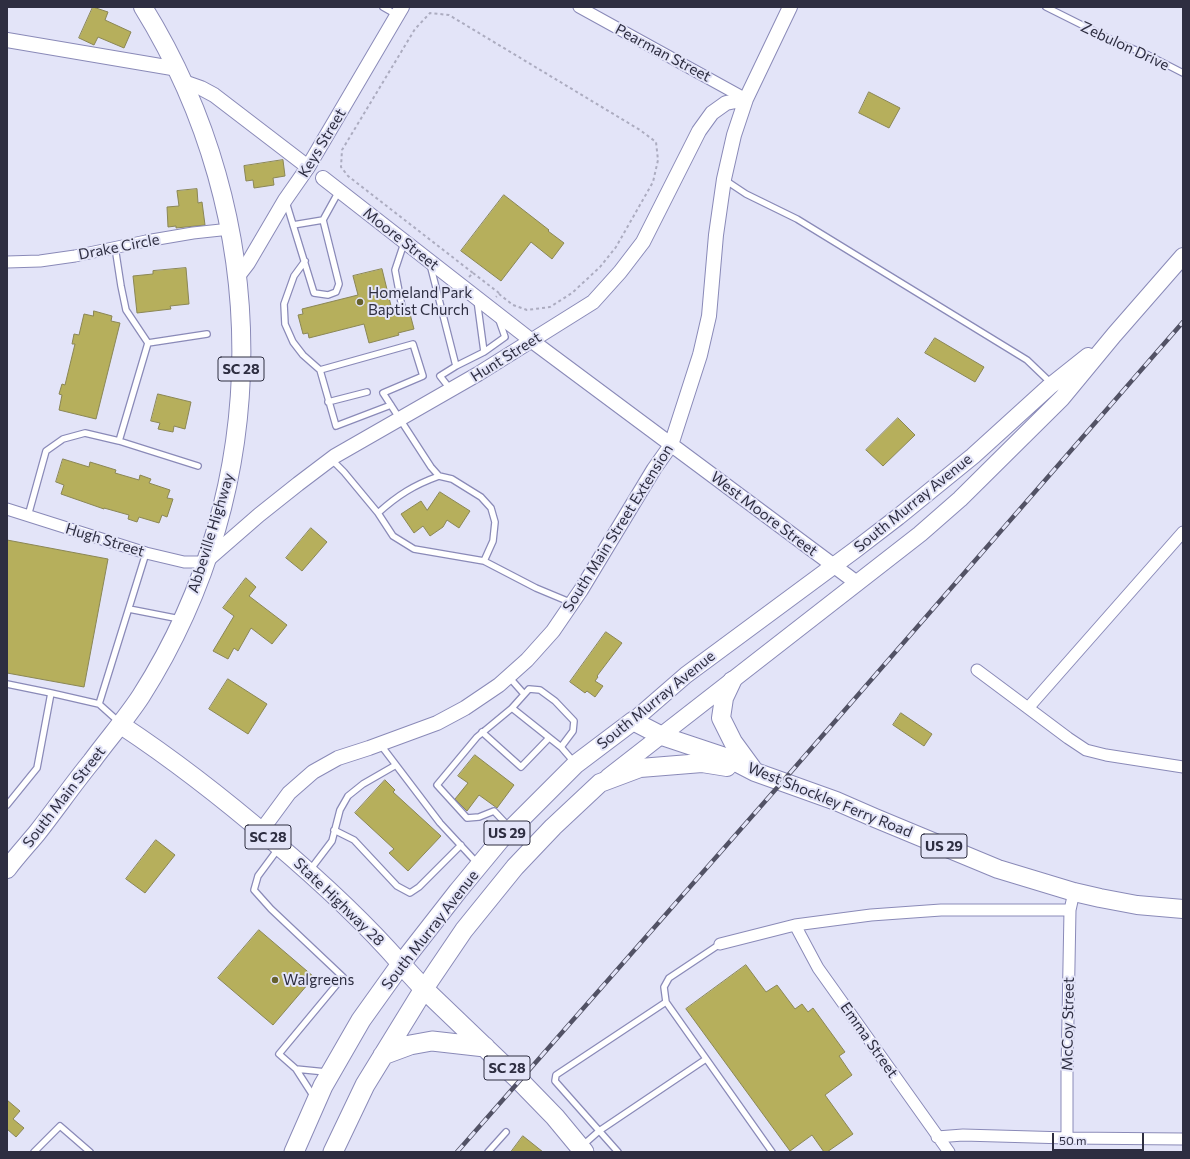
<!DOCTYPE html>
<style>
body{margin:0}
#map{position:relative;width:1190px;height:1159px;overflow:hidden;background:#e3e4f8;font-family:Commissioner,sans-serif}
canvas{display:block}
.frame{position:absolute;inset:0;border:8px solid #2e2e41;pointer-events:none}
.scale{position:absolute;left:1052px;top:1133px;width:92px;height:18px;box-sizing:border-box;border:2px solid #2e2e41;border-top:0;padding-left:5px;font-size:12px;line-height:14px;white-space:nowrap;color:#2e2e41;-webkit-text-stroke:3px #e3e4f8;paint-order:stroke}
</style>
<div id="map">
<canvas width="1190" height="1159"></canvas>
<div class="frame"></div>
<div class="scale">50 m</div>
</div>
<script>
const context = document.querySelector('canvas').getContext('2d');
context.lineJoin = 'round';
function fill(path, color) { context.fillStyle = color; context.fill(path, 'evenodd'); }
function strokePath(path, color, width, dash) { context.strokeStyle = color; context.lineWidth = width; context.lineCap = dash ? 'butt' : 'round'; context.setLineDash(dash || []); context.stroke(path); }
function drawText(font, color, halo, rows, align = 'center') {
  context.font = font + ' Commissioner,sans-serif'; context.lineWidth = 4; context.setLineDash([]); context.textBaseline = 'middle'; context.strokeStyle = halo; context.fillStyle = color; for (const [text, x, y, turn = 0] of rows) {
    context.save(); context.translate(x, y); context.rotate((+turn || 0) * Math.PI / 180); context.textAlign = isNaN(turn) ? turn : align; if (halo) context.strokeText(text, 0, 0); context.fillText(text, 0, 0); context.restore();
  }
}
const building = new Path2D(`
 M93,7L108,12L105,20L131,32L124,48L98,37L94,45L79,38Z
 M869,92L900,108L889,128L859,113Z
 M283,160L285,176L273,178L274,185L254,188L253,180L246,181L244,166Z
 M197,189L198,203L202,202L205,225L176,228V226L168,227L167,207L179,206L177,191Z
 M504,195L549,230L548,231L564,243L552,259L531,242L501,281L461,251Z
 M186,268L189,304L170,306L171,309L137,313L133,276L153,274V271Z
 M382,269L393,314L409,310L414,329L398,333L399,335L369,343L364,324L309,338L308,333L303,334L298,315L303,314L302,309L358,295L353,276Z
 M94,311L112,316L111,321L120,323L96,419L59,410L62,395L59,394L62,384L65,385L75,344H72L74,334L79,335L84,314L93,316Z
 M935,338L984,367L975,382L925,353Z
 M158,394L191,402L185,429L174,426L173,432L158,429L160,423L151,421Z
 M898,418L915,435L883,466L866,450Z
 M63,459L89,467L90,462L116,470L115,473L139,480L140,475L151,479L149,483L170,490L167,498L173,499L167,517L162,515L159,523L139,517L137,522L128,519L129,515L104,508V509L61,494L64,485L56,482Z
 M440,492L470,511L459,528L447,520L443,527L430,536L423,526L414,533L401,514L421,501L427,510Z
 M311,528L327,542L302,571L286,558Z
 M7,540L108,559L84,687L7,673Z
 M246,578L256,587L249,596L287,625L272,644L251,628L238,651L234,648L228,659L213,651L234,616L223,608Z
 M606,632L622,643L597,676L598,677L595,681L603,686L595,697L587,691L585,693L570,682Z
 M228,679L267,704L248,734L209,709Z
 M901,713L932,734L924,746L893,725Z
 M475,755L514,785L497,808L479,795L467,811L455,799L468,783L458,776Z
 M385,780L395,790L393,792L441,836L408,871L389,853L394,849L355,813Z
 M156,840L175,855L145,893L126,879Z
 M259,930L314,977L273,1025L218,978Z
 M746,965L766,992L777,985L795,1009L802,1004L808,1012L813,1008L845,1052L839,1056L852,1075L825,1095L853,1134L827,1152H824L812,1135L790,1151L686,1009Z
 M7,1100L20,1111L13,1119L24,1128L16,1137L7,1129Z
 M523,1136L543,1152H511Z`);
fill(building, '#b6af5c');
strokePath(building, '#8a8655', 1);
const service = new Path2D(`
 M383,7L397,15
 M1046,7L1116,42L1148,55L1183,73
 M725,180L746,194L797,219L1027,360L1051,383
 M286,202L314,293L328,295L336,292L339,284L323,220L339,191
 M293,225L323,220
 M305,261L294,276L284,304L285,324L293,342L303,355L320,370
 M430,264L456,366L440,376L451,390
 M402,307L395,270L404,243
 M148,343L207,334
 M484,352L505,337L499,320
 M456,366L484,352L477,300
 M328,402L367,392
 M391,405L336,426L320,370L413,344L423,376L383,393L431,467L439,476L452,479L481,497L491,508L495,522L493,541L484,561
 M119,441L198,466
 M331,459L344,472L378,513L393,536L414,549L484,561L536,588L572,603
 M378,513C398,495 414,485 439,476
 M28,516L46,451L63,439L85,433L119,441L148,343L126,310L121,286L115,247
 M129,609L180,619
 M509,677L524,694
 M7,684L51,693
 M99,704L146,553
 M482,732L521,767L549,738
 M380,744L440,823L478,864
 M561,747L573,731L574,721L555,701L540,690L529,689L512,708L561,747L574,762
 M7,805L37,768L51,693L99,704L119,722
 M510,828L494,811L479,817L467,818L437,785L477,737L512,708
 M334,830L354,840L397,886L410,893L419,887L461,845
 M278,849L258,876L254,890L271,909L343,977L279,1054L296,1069
 M310,870L332,841L340,810L348,796L363,784L396,765
 M666,1002L664,987L669,978L720,944
 M314,1097L296,1069L326,1072
 M582,1146L599,1131L706,1059
 M34,1152L60,1126L90,1152
 M488,1152L506,1132
 M618,1152L555,1081L556,1075L666,1002L772,1152`);
const minor = new Path2D(`
 M579,7L746,99
 M7,262L40,261L75,256L146,241L193,233L230,229
 M7,509L146,553L184,562H205
 M1183,532L1028,708L1068,738L1086,750L1106,755L1183,767
 M977,670L1028,708
 M795,925L818,968L949,1152
 M720,944L795,925L871,915L941,910H1070L1074,892
 M937,1137L963,1135L1067,1138L1183,1139
 M1067,1138V1072L1070,910`);
const tertiary = new Path2D(`
 M7,40L178,69
 M184,82L201,88L214,95L308,167
 M323,178L532,341L857,583
 M238,276L248,263L285,200L308,167L402,7
 M205,562L259,515L298,484L335,456L478,374L593,302L620,272L643,242L699,131L712,113L726,103L746,99
 M261,831L289,793L313,772L338,758L369,748L437,723L465,708L499,685L527,660L553,631L581,590L654,469L671,445L700,355L709,316L716,235L724,179L734,135L746,99L790,7`);
const secondary = new Path2D(`
 M633,721L686,675L855,550L898,517L973,456L1049,387L1088,356
 M608,777L920,534L960,499L1062,398L1114,335L1183,256`);
const primary = new Path2D(`
 M732,681L724,698L721,718L733,742L752,768
 M121,725C174,760 224,799 273,841C319,880 361,918 401,964L458,891L501,839L576,764L633,721L662,736L728,758L755,772L836,801L875,818L998,869L1074,892L1100,898L1137,905L1183,909
 M7,869C16,857 27,845 37,833C56,809 73,784 92,761C108,739 126,719 141,696C275,485 274,219 143,7
 M424,989L464,930L515,867L553,827L600,783L640,768L702,763L727,767`);
const trunk = new Path2D(`
 M383,1055L410,1045L432,1041L485,1047
 M294,1152L323,1086L361,1020L401,964L424,989L519,1080L555,1117L584,1152
 M333,1152L365,1085L424,989`);
strokePath(service, '#8a8ab8', 8);
strokePath(minor, '#8a8ab8', 13);
strokePath(tertiary, '#8a8ab8', 16);
strokePath(secondary, '#8a8ab8', 18);
strokePath(primary, '#8a8ab8', 20);
strokePath(trunk, '#8a8ab8', 21);
strokePath(new Path2D(`
 M473,273L499,293
 M469,277L473,273L348,176L341,167L342,150L415,29L430,13L449,15L640,130L656,142L658,160L653,182L616,247L600,267L572,293L550,307L527,310L513,305L499,294L496,297`), '#acacc0', 2, [3, 3]);
strokePath(service, '#fff', 5.5);
strokePath(minor, '#fff', 11);
strokePath(tertiary, '#fff', 14);
strokePath(secondary, '#fff', 16);
strokePath(primary, '#fff', 18);
strokePath(trunk, '#fff', 19);
const rail = new Path2D(`
 M457,1152L783,781L1183,322`);
strokePath(rail, '#525265', 4.5);
strokePath(rail, '#e3e4f8', 3, [9]);
for (const [x, y, r, color] of [
 [360,302,4,"#65612d"],
 [275,980,4,"#65612d"]
]) { const dot = new Path2D(); dot.arc(x, y, r, 0, 2 * Math.PI); context.fillStyle = color; context.fill(dot); strokePath(dot, '#e3e4f8', 1.5); }
for (const [x, y, w] of [
 [241,369,46],
 [507,833,46],
 [268,837,46],
 [944,846,46],
 [507,1068,46]
]) { const box = new Path2D(); box.roundRect(x - w / 2, y - 12, w, 24, 3); context.fillStyle = '#e3e4f8'; context.fill(box); strokePath(box, '#2e2e41', 1); }
drawText('bold 14px', '#2e2e41', null, [
 ["SC 28",241,369],
 ["US 29",507,833],
 ["SC 28",268,837],
 ["US 29",944,846],
 ["SC 28",507,1068]
]);
drawText('15px', '#2e2e41', '#e3e4f8', [
 ["Zebulon Drive",1125,46,25],
 ["Pearman Street",663,53,28],
 ["Keys Street",322,143,-59],
 ["Moore Street",401,239,38],
 ["Drake Circle",119,247,-11],
 ["Hunt Street",506,357,-32],
 ["South Murray Avenue",913,503,-39],
 ["West Moore Street",764,514,37],
 ["South Main Street Extension",618,528,-58],
 ["Abbeville Highway",211,533,-73],
 ["Hugh Street",105,540,17],
 ["South Murray Avenue",656,700,-39],
 ["South Main Street",64,797,-52],
 ["West Shockley Ferry Road",830,800,22],
 ["State Highway 28",339,902,44],
 ["South Murray Avenue",430,930,-52],
 ["McCoy Street",1068,1024,-89],
 ["Emma Street",869,1040,55]
]);
drawText('15px', '#2e2e41', '#e3e4f8', [
 ["Homeland Park",368,293],
 ["Baptist Church",368,310],
 ["Walgreens",283,980]
], 'left');
</script>
